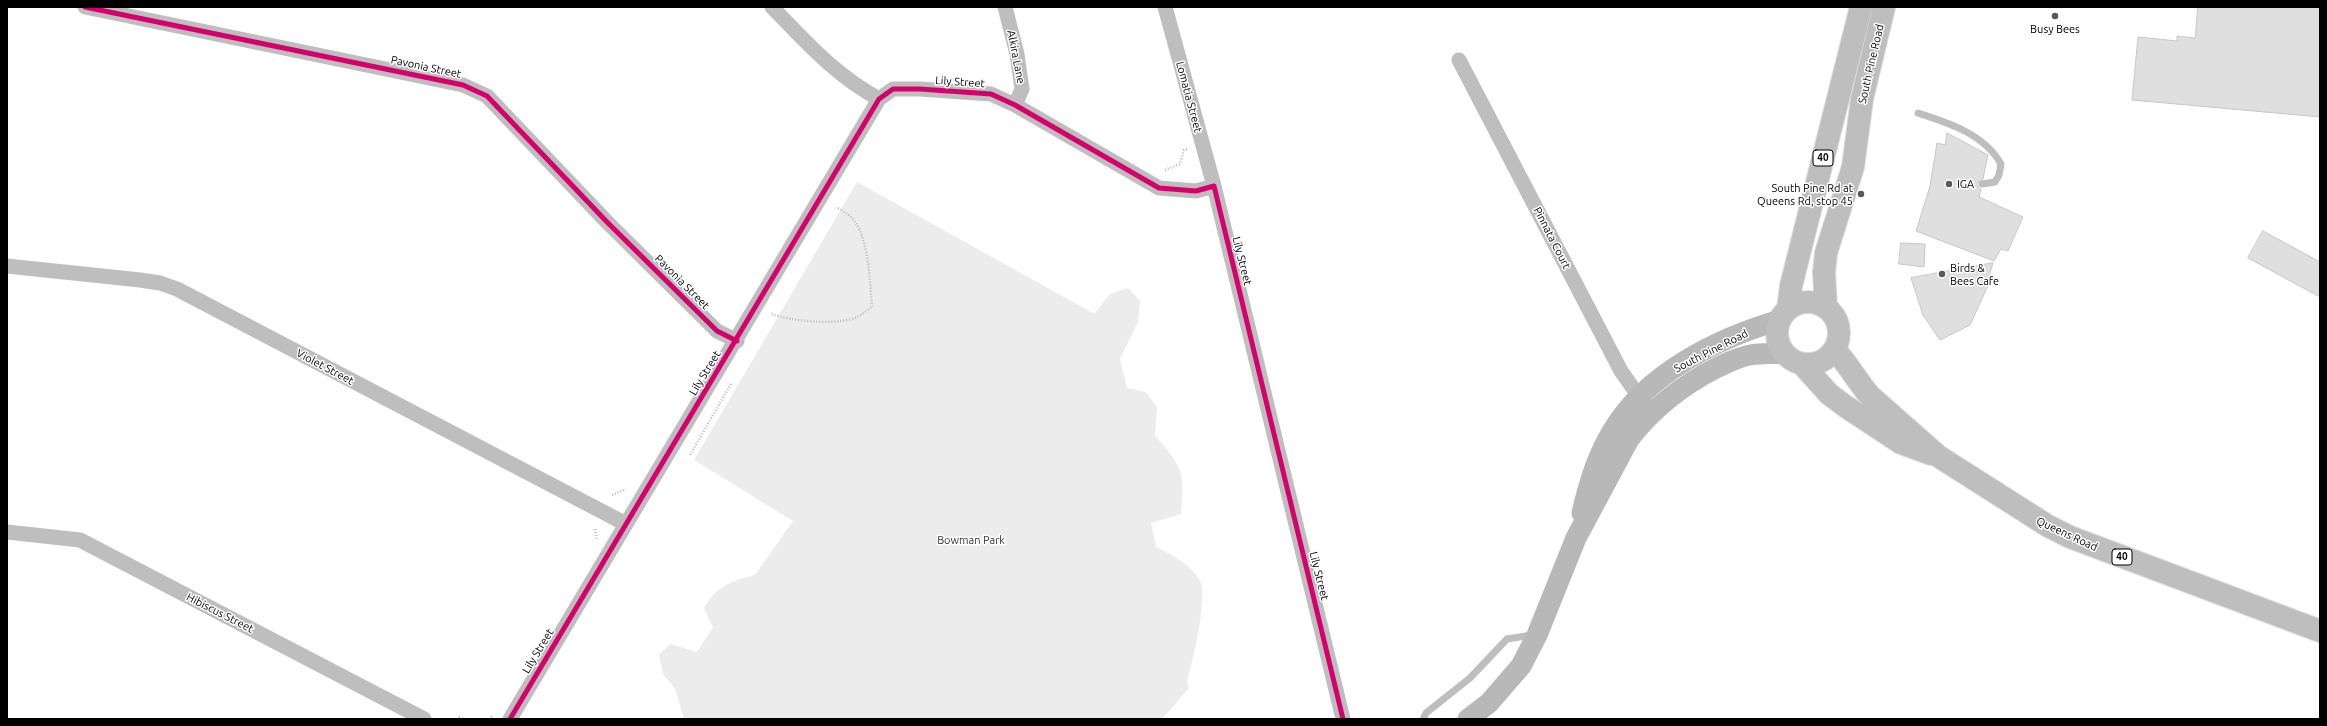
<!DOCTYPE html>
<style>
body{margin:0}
#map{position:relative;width:2327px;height:726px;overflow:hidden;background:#fff;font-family:Ubuntu,sans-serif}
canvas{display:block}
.frame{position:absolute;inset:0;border:8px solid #000;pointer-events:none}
</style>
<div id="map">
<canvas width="2327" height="726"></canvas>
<div class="frame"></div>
</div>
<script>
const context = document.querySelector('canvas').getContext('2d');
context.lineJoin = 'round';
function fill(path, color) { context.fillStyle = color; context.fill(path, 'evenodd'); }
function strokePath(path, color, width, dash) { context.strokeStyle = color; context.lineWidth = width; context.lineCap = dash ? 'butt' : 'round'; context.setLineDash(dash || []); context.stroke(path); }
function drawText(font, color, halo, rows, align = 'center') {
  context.font = font + ' Ubuntu,sans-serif'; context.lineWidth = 3; context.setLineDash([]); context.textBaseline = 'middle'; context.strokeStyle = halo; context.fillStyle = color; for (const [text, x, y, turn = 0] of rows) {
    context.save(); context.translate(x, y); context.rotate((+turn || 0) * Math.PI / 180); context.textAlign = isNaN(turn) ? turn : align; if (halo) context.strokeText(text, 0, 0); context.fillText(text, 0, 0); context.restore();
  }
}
fill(new Path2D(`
 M857,182L1091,312L1095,313L1110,294L1128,288L1140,301L1138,322L1120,359L1127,388L1146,392L1157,407L1155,436C1183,467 1185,473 1181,514L1151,523L1156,547C1172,555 1191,564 1200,581C1208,597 1193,662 1187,681L1189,688L1162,719H684L675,689L663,674L659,655L670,644L697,652L713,627L704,608C717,586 731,581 755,575L793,521L694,460Z`), '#ececec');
const building = new Path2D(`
 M2198,7H2320V117L2132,100L2138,37L2177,41V36L2195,38Z
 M1947,133L1988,155L1983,179L1977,183L1978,187L1981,189L1979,197L2023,217L2008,251L2001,249L1994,261L1916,231L1930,186L1937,143L1945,145Z
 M2263,231L2320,262V297L2248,258Z
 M1901,243L1925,244L1924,267L1899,264Z
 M1993,263L1989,277L1991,279L1970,325L1940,340L1923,315L1911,278Z`);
fill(building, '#dfdfdf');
strokePath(building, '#c7c7c7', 1);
const primary = new Path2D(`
 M1777 333a31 31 0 1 1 62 0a31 31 0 1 1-62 0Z
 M1826,308L1824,272L1826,253L1853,167L1862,99L1884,7
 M1788,309L1791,286L1861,7
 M1835,350C1848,364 1857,381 1870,396L1938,456L2048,526L2070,537L2320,631
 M1802,364L1829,394L1845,406L1901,443L1931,454`);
strokePath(primary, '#dbdbdb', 24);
strokePath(new Path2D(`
 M1165,170L1180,164L1184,150L1188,149
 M772,314C791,321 838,326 857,317C862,315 867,310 872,307C870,283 869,238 853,219C848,214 842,210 836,207
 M690,455L732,382
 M612,495L626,489
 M595,529L597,540
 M459,717L464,719
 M489,719L493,715`), '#b9b9b9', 2.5, [1, 2]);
strokePath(new Path2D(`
 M1918,113C1949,123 1984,134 2001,164L1999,175L1995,182L1982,184
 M1423,719L1426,713L1470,678L1507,639L1532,635`), '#bebebe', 7);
strokePath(new Path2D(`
 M85,7L463,85L487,96L607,222L717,331L737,341
 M772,7C805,41 836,76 879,99
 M1005,7L1017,54L1022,89L1015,105
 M1165,7L1214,186
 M1459,60L1621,371L1644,404
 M7,266L140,280L160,283L177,289L626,524
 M7,532L80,540L424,719
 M510,719L879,99L893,89H920L991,94L1015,105L1159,188L1196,191L1214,186L1343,719`), '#bebebe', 15);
strokePath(new Path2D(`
 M1582,513C1589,483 1597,456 1613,430C1647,373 1718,338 1780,320
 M1468,719L1489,703L1521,666L1537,635L1576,538L1629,439C1653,408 1681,386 1716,368C1727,363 1738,357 1750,355C1761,353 1773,354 1784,353`), '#b8b8b8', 21);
strokePath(primary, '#bebebe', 22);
strokePath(new Path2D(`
 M85,7L463,85L487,96L607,222L717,331L737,341
 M510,719L879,99L893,89H920L991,94L1015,105L1159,188L1196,191L1214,186L1343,719`), '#d6006c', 5);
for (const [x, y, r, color] of [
 [2055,16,4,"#595959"],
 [1949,184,4,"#595959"],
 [1861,194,4,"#595959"],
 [1942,274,4,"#595959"]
]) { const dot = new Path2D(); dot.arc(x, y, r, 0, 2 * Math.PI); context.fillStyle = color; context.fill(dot); strokePath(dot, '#fff', 1.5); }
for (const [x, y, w] of [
 [1823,158,20],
 [2122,557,20]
]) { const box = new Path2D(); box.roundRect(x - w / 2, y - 8, w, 16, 3); context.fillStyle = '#fff'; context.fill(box); strokePath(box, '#000', 1); }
drawText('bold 10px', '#000', null, [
 ["40",1823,158],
 ["40",2122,557]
]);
drawText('11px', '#000', '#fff', [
 ["Busy Bees",2055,29,"center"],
 ["IGA",1957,184],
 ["South Pine Rd at",1853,188,"right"],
 ["Queens Rd, stop 45",1853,201,"right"],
 ["Birds &",1950,268],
 ["Bees Cafe",1950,281]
], 'left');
drawText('11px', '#000', '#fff', [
 ["Alkira Lane",1016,57,79],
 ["South Pine Road",1871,64,-77],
 ["Pavonia Street",426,67,12],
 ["Lily Street",960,82,4],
 ["Lomatia Street",1189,97,75],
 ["Pinnata Court",1552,238,63],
 ["Lily Street",1242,261,76],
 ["Pavonia Street",682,282,45],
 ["South Pine Road",1711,351,-27],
 ["Violet Street",325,367,28],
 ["Lily Street",705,373,-59],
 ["Queens Road",2067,534,25],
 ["Lily Street",1319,576,76],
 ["Hibiscus Street",220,613,27],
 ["Lily Street",538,651,-59]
]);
drawText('11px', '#333', '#fff', [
 ["Bowman Park",971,540]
]);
</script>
